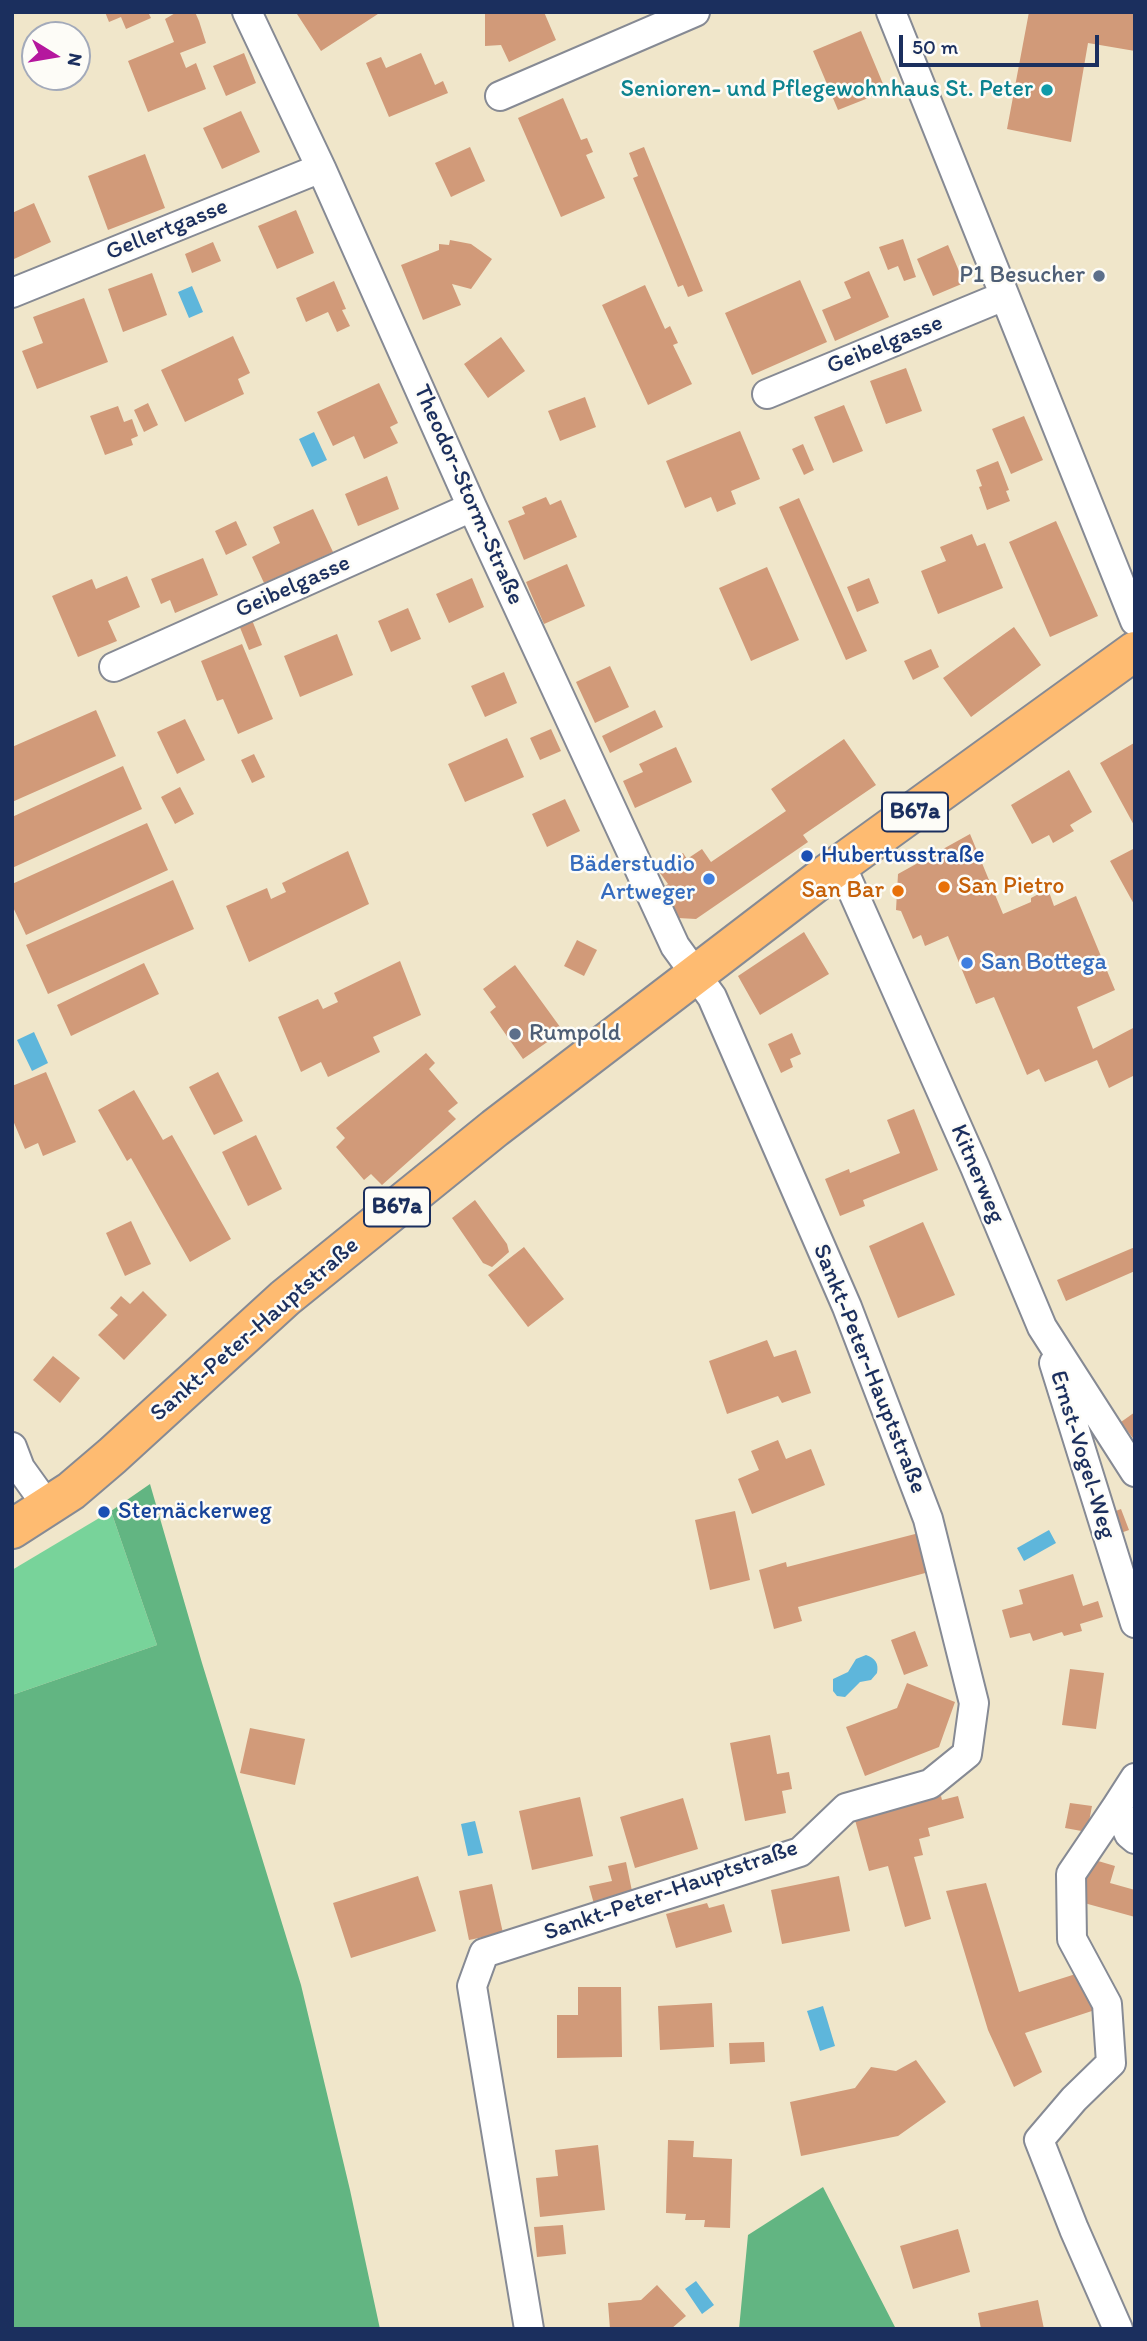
<!DOCTYPE html>
<meta charset="utf-8">
<style>
body{margin:0}
#map{position:relative;width:1147px;height:2341px;overflow:hidden;background:#f0e6ca;font-family:Itim,sans-serif}
canvas{display:block}
.frame{position:absolute;inset:0;border:14px solid #1b2f5e;pointer-events:none}
.north{position:absolute;left:21px;top:21px;width:70px;height:70px;box-sizing:border-box;background:#fdfcf7;border:2px solid #a3aaba;border-radius:50%;rotate:101deg;font-size:19px;font-weight:700;line-height:28px;text-align:center;color:#1b2f5e}
.north::after{content:'';display:block;margin:auto;width:24px;height:32px;background:#b5179e;clip-path:polygon(50% 0,100% 100%,50% 72%,0 100%)}
.scale{position:absolute;left:899px;top:35px;width:200px;height:32px;box-sizing:border-box;border:4px solid #1b2f5e;border-top:0;padding-left:9px;font-size:21px;line-height:24px;white-space:nowrap;color:#1b2f5e;-webkit-text-stroke:5px #fdfcf7;paint-order:stroke}
</style>
<div id="map">
<canvas width="1147" height="2341"></canvas>
<div class="frame"></div>
<div class="north">N</div>
<div class="scale">50 m</div>
</div>
<script>
const context = document.querySelector('canvas').getContext('2d');
context.lineJoin = 'round';
function fill(path, color) { context.fillStyle = color; context.fill(path, 'evenodd'); }
function strokePath(path, color, width, dash) { context.strokeStyle = color; context.lineWidth = width; context.lineCap = dash ? 'butt' : 'round'; context.setLineDash(dash || []); context.stroke(path); }
function drawText(font, color, halo, rows, align = 'center') {
  context.font = font + ' Itim,sans-serif'; context.lineWidth = 5; context.setLineDash([]); context.textBaseline = 'middle'; context.strokeStyle = halo; context.fillStyle = color; for (const [text, x, y, turn = 0] of rows) {
    context.save(); context.translate(x, y); context.rotate((+turn || 0) * Math.PI / 180); context.textAlign = isNaN(turn) ? turn : align; if (halo) context.strokeText(text, 0, 0); context.fillText(text, 0, 0); context.restore();
  }
}
fill(new Path2D(`
 M111,1511L157,1645L12,1695V1570Z`), '#78d39a');
fill(new Path2D(`
 M150,1484L202,1663L301,1985L350,2190L380,2329H12V1695L157,1645L111,1511Z
 M823,2187L896,2329H739L748,2235Z`), '#62b582');
fill(new Path2D(`
 M192,286L203,312L189,318L178,292Z
 M314,432L327,460L312,467L299,439Z
 M34,1032L48,1063L32,1071L17,1040Z
 M1049,1530L1056,1543L1024,1561L1017,1548Z
 M866,1655C875,1658 879,1663 877,1673L871,1680L860,1682L845,1697L837,1696L833,1691V1679L848,1672L856,1659Z
 M475,1821L483,1853L468,1856L461,1824Z
 M823,2006L835,2046L820,2051L807,2011Z
 M696,2281L714,2305L702,2314L685,2289Z`), '#5eb6db');
fill(new Path2D(`
 M105,12H148L151,18L126,29L121,17L109,22Z
 M177,12H195L199,21L206,43L180,53L186,68L196,63L206,89L148,112L128,61L174,42L165,19Z
 M301,12H381L321,51L297,14Z
 M485,12H544L556,40L509,62L501,45L485,46Z
 M1029,12H1135V51L1088,43L1071,142L1007,129Z
 M861,31L886,91L838,110L813,51Z
 M244,53L256,83L226,96L213,66Z
 M421,53L435,85L443,81L448,93L389,117L366,63L381,57L386,68Z
 M563,98L581,140L587,138L593,152L586,155L605,198L561,217L518,118Z
 M241,111L260,152L222,169L203,128Z
 M470,147L485,181L451,197L435,163Z
 M644,147L703,291L688,297L683,285L678,287L633,178L638,176L629,153Z
 M145,154L165,208L108,230L88,176Z
 M34,203L51,242L14,259L12,213Z
 M296,210L314,253L277,269L258,226Z
 M903,239L916,277L904,281L898,266L888,270L879,247Z
 M450,240L471,244L492,259L471,289L452,284L461,305L423,320L401,265L439,250V244L449,245Z
 M213,242L221,261L192,273L185,254Z
 M948,245L964,283L933,296L917,259Z
 M869,271L889,317L835,341L822,310L851,298L844,282Z
 M152,273L167,315L123,332L108,289Z
 M800,280L827,342L752,375L725,313Z
 M334,281L346,309L342,310L350,326L337,332L328,312L306,322L296,298Z
 M645,285L665,329L670,326L678,343L673,345L692,384L648,405L602,305Z
 M84,298L108,362L37,389L22,351L43,343L33,317Z
 M233,336L250,373L238,379L244,394L185,422L161,370Z
 M501,337L525,371L488,398L464,364Z
 M906,368L922,411L886,424L870,381Z
 M379,383L398,423L390,427L398,443L364,459L354,436L333,446L317,412Z
 M585,397L596,427L560,441L548,411Z
 M148,403L158,425L144,432L134,410Z
 M844,405L863,451L833,463L814,417Z
 M118,406L124,422L132,419L138,436L131,439L133,445L105,455L90,416Z
 M1024,416L1043,460L1011,474L992,429Z
 M740,431L760,479L731,491L736,504L717,512L711,497L685,508L666,461Z
 M803,444L814,470L804,475L792,449Z
 M998,461L1009,490L1006,491L1010,501L987,510L979,487L982,486L976,470Z
 M387,476L399,509L358,526L345,494Z
 M546,497L550,505L561,500L577,537L524,560L508,521L525,514L522,507Z
 M799,498L867,651L846,660L779,507Z
 M313,509L333,552L294,570L297,576L283,582L280,576L264,583L252,557L280,543L273,527Z
 M236,521L247,545L226,555L215,531Z
 M1056,521L1098,616L1050,637L1009,542Z
 M972,534L977,546L985,543L1003,588L938,614L921,571L946,561L940,547Z
 M203,558L218,595L175,613L170,600L161,604L151,579Z
 M567,564L585,606L544,624L526,582Z
 M767,567L799,640L751,661L719,588Z
 M127,576L140,607L108,621L117,641L78,657L52,596L92,579L96,589Z
 M472,578L484,607L449,623L436,594Z
 M869,578L879,603L857,612L847,587Z
 M408,608L421,639L391,652L378,621Z
 M252,620L262,645L249,650L239,625Z
 M1014,627L1041,665L971,717L943,678Z
 M337,634L353,675L300,697L284,656Z
 M242,644L273,719L238,734L223,699L217,701L201,661Z
 M931,649L939,667L913,680L904,661Z
 M610,666L629,707L595,723L576,682Z
 M504,672L517,703L485,717L471,686Z
 M96,710L116,756L12,802V747Z
 M655,710L663,727L610,753L602,736Z
 M185,719L205,760L177,774L157,732Z
 M551,729L561,751L540,760L530,738Z
 M507,738L524,777L465,802L448,764Z
 M844,739L876,785L803,835L808,842L696,919L678,918L661,889L668,884L658,870L683,853L687,859L702,849L711,862L786,811L771,789Z
 M1134,743L1135,745V827L1100,763Z
 M676,747L692,782L635,808L623,781L643,772L639,764Z
 M254,754L265,777L252,783L241,760Z
 M123,766L142,809L12,868V817Z
 M1069,770L1092,812L1070,825L1074,831L1053,843L1049,835L1032,844L1011,805Z
 M180,787L194,814L175,824L161,797Z
 M565,799L580,831L547,847L532,814Z
 M147,823L168,870L26,935L12,905V884Z
 M970,834L1003,914L1031,902V898L1048,889L1054,906L1076,896L1115,990L1077,1007L1093,1049L1135,1027V1075L1109,1088L1097,1060L1045,1082L1039,1069L1027,1075L994,997L976,1004L948,936L925,946L921,935L913,939L901,911L896,910L898,874Z
 M1135,848V906L1110,861Z
 M348,851L369,904L249,962L226,906L267,888L271,899L286,892L282,883Z
 M173,880L194,929L48,994L26,945Z
 M804,932L829,974L760,1015L738,976Z
 M577,940L597,950L584,976L564,966Z
 M400,961L421,1015L373,1037L380,1052L328,1077L321,1062L301,1072L278,1017L318,999L323,1009L338,1002L334,993Z
 M144,963L159,994L71,1036L57,1005Z
 M515,965L563,1031L523,1059L490,1012L496,1007L483,989Z
 M792,1033L801,1054L790,1059L793,1067L781,1073L768,1044Z
 M426,1053L435,1063L429,1069L458,1103L448,1111L456,1119L382,1185L371,1174L364,1180L336,1147L345,1138L336,1128Z
 M46,1072L76,1142L43,1156L38,1143L25,1149L12,1118V1086Z
 M218,1072L243,1121L214,1135L189,1087Z
 M134,1090L163,1140L172,1135L231,1239L190,1262L131,1158L127,1161L98,1110Z
 M914,1109L938,1170L863,1200L865,1206L840,1216L825,1179L849,1169L850,1173L900,1153L887,1120Z
 M256,1135L282,1189L248,1206L222,1152Z
 M475,1200L507,1244L509,1252L492,1267L483,1263L452,1218Z
 M131,1221L151,1264L125,1276L106,1233Z
 M923,1222L955,1295L898,1318L869,1246Z
 M524,1247L564,1299L528,1327L488,1275Z
 M1135,1247V1271L1066,1301L1057,1280Z
 M143,1291L167,1315L124,1360L98,1335L118,1315L110,1308L121,1296L130,1304Z
 M767,1340L774,1357L796,1350L811,1393L782,1403L778,1396L727,1414L709,1361Z
 M53,1356L80,1378L60,1403L33,1380Z
 M1135,1412V1441L1121,1422Z
 M778,1440L786,1459L811,1449L825,1485L752,1514L738,1479L759,1470L751,1451Z
 M1121,1509L1129,1530L1112,1536L1105,1515Z
 M735,1511L750,1580L710,1590L695,1520Z
 M919,1533L929,1572L798,1607L802,1621L774,1629L759,1570L786,1562L787,1567Z
 M1073,1574L1083,1606L1098,1601L1103,1617L1080,1624L1082,1631L1064,1636L1062,1632L1033,1641L1030,1633L1010,1638L1002,1610L1023,1604L1019,1590Z
 M915,1631L928,1666L904,1675L891,1640Z
 M1070,1669L1104,1673L1096,1729L1062,1725Z
 M907,1683L955,1702L939,1747L865,1776L846,1727L897,1708Z
 M250,1728L305,1739L295,1785L240,1773Z
 M770,1735L777,1774L789,1772L792,1789L782,1791L786,1813L745,1821L730,1743Z
 M941,1796L942,1800L958,1796L964,1818L928,1828L930,1836L919,1839L923,1855L914,1857L931,1919L905,1927L888,1866L869,1871L855,1820Z
 M580,1797L593,1856L532,1870L519,1811Z
 M683,1798L698,1849L635,1868L620,1817Z
 M1070,1803L1092,1806L1087,1832L1065,1828Z
 M1088,1858L1115,1866L1110,1883L1135,1890V1917L1077,1901Z
 M626,1862L632,1891L615,1895L616,1899L594,1904L589,1886L612,1881L608,1866Z
 M418,1876L436,1931L351,1958L333,1903Z
 M839,1876L850,1931L782,1944L771,1890Z
 M986,1883L1019,1992L1082,1972L1101,2008L1025,2033L1042,2072L1014,2087L988,2030L946,1891Z
 M492,1884L503,1933L469,1940L459,1891Z
 M707,1903L709,1908L724,1904L732,1932L676,1948L666,1914Z
 M578,1987H621L622,2057L557,2058V2015H578Z
 M712,2003L714,2047L660,2050L658,2006Z
 M764,2042L765,2062L730,2064L729,2043Z
 M916,2060L946,2102L898,2136L801,2156L790,2102L855,2088L871,2067L896,2071Z
 M668,2140L694,2141L693,2157L732,2159L730,2228L704,2227L705,2220H685L686,2214L666,2213Z
 M598,2145L605,2210L540,2217L536,2178L558,2176L555,2150Z
 M563,2225L566,2254L537,2257L534,2227Z
 M958,2229L970,2272L913,2289L900,2246Z
 M657,2285L686,2316L671,2329H610L608,2303L641,2300Z
 M1038,2300L1044,2329H981L978,2313Z`), '#d19a79');
const street = new Path2D(`
 M247,12L321,168L472,507L675,946L712,997L847,1307L928,1519L974,1703L967,1754L930,1784L846,1808L800,1852L484,1953L472,1986L529,2329
 M891,12L1135,621
 M500,96L695,12
 M12,293L321,168
 M767,394L1004,296
 M114,667L472,507
 M841,865L975,1167L1042,1327L1135,1472
 M1054,1363L1135,1623
 M12,1447L20,1468L48,1507
 M1135,1778L1117,1806L1129,1834L1135,1839
 M1117,1806L1071,1874L1072,1939L1107,2004L1111,2063L1074,2099L1039,2140L1074,2229L1118,2329`);
const primary = new Path2D(`
 M12,1529L71,1491L112,1456L285,1298L495,1128L827,874L1135,651`);
strokePath(street, '#868a94', 32);
strokePath(primary, '#868a94', 42);
strokePath(street, '#fff', 28);
strokePath(primary, '#febb71', 38);
for (const [x, y, r, color] of [
 [1047,90,7,"#0f9aa8"],
 [1099,276,7,"#5c6f8a"],
 [807,856,7,"#1a4fb4"],
 [709,879,7,"#3f7fe0"],
 [944,887,7,"#e8710a"],
 [898,891,7,"#e8710a"],
 [967,963,7,"#3f7fe0"],
 [515,1034,7,"#5c6f8a"],
 [104,1512,7,"#1a4fb4"]
]) { const dot = new Path2D(); dot.arc(x, y, r, 0, 2 * Math.PI); context.fillStyle = color; context.fill(dot); strokePath(dot, '#fdfcf7', 2.5); }
for (const [x, y, w] of [
 [915,812,66],
 [397,1207,66]
]) { const box = new Path2D(); box.roundRect(x - w / 2, y - 19.5, w, 39, 5); context.fillStyle = '#fdfcf7'; context.fill(box); strokePath(box, '#1b2f5e', 2); }
drawText('bold 23px', '#1b2f5e', null, [
 ["B67a",915,812],
 ["B67a",397,1207]
]);
drawText('24px', '#0d838f', '#fdfcf7', [
 ["Senioren- und Pflegewohnhaus St. Peter",1033,90]
], 'right');
drawText('24px', '#1b2f5e', '#fdfcf7', [
 ["Gellertgasse",167,230,-22],
 ["Geibelgasse",885,345,-22],
 ["Theodor-Storm-Straße",468,495,66],
 ["Geibelgasse",293,587,-24],
 ["Kitnerweg",977,1174,67],
 ["Sankt-Peter-Hauptstraße",255,1330,-41],
 ["Sankt-Peter-Hauptstraße",869,1369,68],
 ["Ernst-Vogel-Weg",1082,1455,73],
 ["Sankt-Peter-Hauptstraße",671,1891,-19]
]);
drawText('24px', '#4e5e75', '#fdfcf7', [
 ["P1 Besucher",1085,276],
 ["Rumpold",529,1034,"left"]
], 'right');
drawText('24px', '#164399', '#fdfcf7', [
 ["Hubertusstraße",821,856],
 ["Sternäckerweg",118,1512]
], 'left');
drawText('24px', '#366cbe', '#fdfcf7', [
 ["Bäderstudio",695,865],
 ["Artweger",695,893],
 ["San Bottega",981,963,"left"]
], 'right');
drawText('24px', '#c56008', '#fdfcf7', [
 ["San Pietro",958,887],
 ["San Bar",884,891,"right"]
], 'left');
</script>
